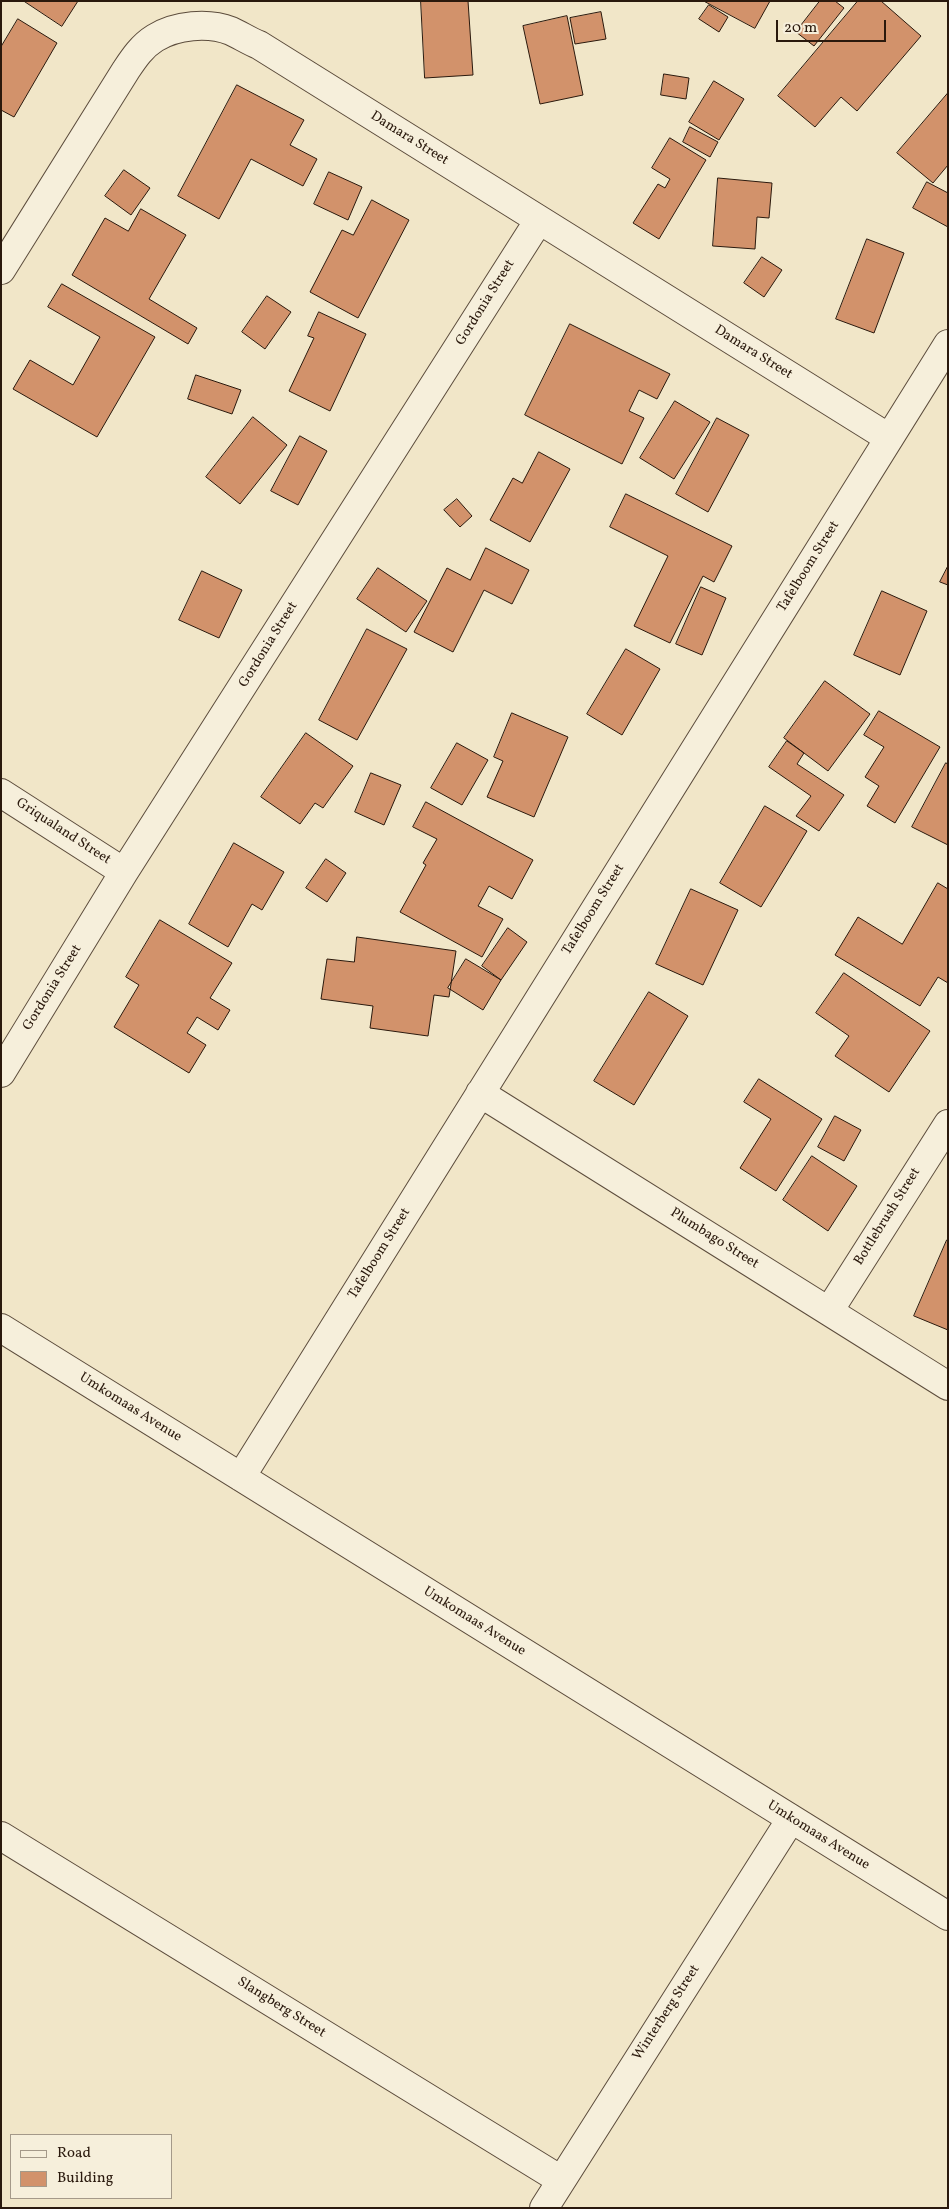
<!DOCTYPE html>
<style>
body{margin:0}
#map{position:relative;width:949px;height:2209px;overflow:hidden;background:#f1e6c8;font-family:Vollkorn,serif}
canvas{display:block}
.frame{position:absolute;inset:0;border:2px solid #2a190d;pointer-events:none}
.legend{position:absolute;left:10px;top:2134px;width:162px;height:65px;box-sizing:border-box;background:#f6efdb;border:1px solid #a49989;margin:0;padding:6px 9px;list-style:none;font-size:15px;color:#2a190d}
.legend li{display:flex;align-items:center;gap:10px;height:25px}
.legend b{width:25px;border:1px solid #a49989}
.scale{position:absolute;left:776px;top:20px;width:110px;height:22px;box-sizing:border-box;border:2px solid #2a190d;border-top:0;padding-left:6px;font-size:15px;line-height:18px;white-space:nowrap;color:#2a190d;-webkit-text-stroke:4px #f6efdb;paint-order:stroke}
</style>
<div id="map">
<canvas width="949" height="2209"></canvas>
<div class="frame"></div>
<ul class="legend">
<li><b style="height:6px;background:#f6efdb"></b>Road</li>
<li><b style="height:14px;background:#d2926b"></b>Building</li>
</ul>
<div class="scale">20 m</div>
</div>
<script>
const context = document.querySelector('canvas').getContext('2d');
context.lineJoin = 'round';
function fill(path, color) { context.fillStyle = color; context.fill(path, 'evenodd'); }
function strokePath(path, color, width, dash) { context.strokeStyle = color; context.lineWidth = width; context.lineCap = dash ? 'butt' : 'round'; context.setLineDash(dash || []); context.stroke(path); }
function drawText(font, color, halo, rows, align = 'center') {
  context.font = font + ' Vollkorn,serif'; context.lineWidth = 4; context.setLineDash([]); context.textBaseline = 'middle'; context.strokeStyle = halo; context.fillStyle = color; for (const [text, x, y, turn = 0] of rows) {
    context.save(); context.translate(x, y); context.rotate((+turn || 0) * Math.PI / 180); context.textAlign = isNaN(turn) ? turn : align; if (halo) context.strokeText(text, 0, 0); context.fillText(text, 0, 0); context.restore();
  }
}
const building = new Path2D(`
 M24,1H78L62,26Z
 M421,1H468L473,75L425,78Z
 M704,1H770L755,28Z
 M820,1H835L844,8L814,46L796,32Z
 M858,1H881L921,36L857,111L841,97L815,127L778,96Z
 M709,5L728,17L719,32L699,19Z
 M601,12L606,39L575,44L570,18Z
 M567,16L583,95L540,104L523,26Z
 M18,19L57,43L14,117L1,110V47Z
 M664,74L689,78L686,99L661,95Z
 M714,81L744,99L719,140L689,122Z
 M237,85L304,120L290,145L317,159L303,186L251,159L219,219L178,196Z
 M948,93V165L933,183L897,153Z
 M690,127L718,142L710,157L683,142Z
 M670,138L706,160L659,239L633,223L658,184L665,188L670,179L652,168Z
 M124,170L150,188L131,215L105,196Z
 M329,172L362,187L348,220L314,204Z
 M718,178L772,183L769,218L757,217L755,249L713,246Z
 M927,182L948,193V227L913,208Z
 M372,200L409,220L358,318L310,292L342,230L353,235Z
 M141,209L186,235L149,299L197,328L188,344L72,275L105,218L128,231Z
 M867,239L904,253L874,333L836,319Z
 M762,257L782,270L764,297L744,283Z
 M62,284L155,337L97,437L13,389L30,360L73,385L100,337L48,307Z
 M267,296L291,312L265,349L242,332Z
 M319,312L366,334L330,411L289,391L314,338L308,336Z
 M570,324L670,374L657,399L639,390L629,411L644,418L622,464L525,415Z
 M196,375L241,390L232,414L188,399Z
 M675,401L710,422L674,479L640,458Z
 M253,417L287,445L240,504L206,477Z
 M717,418L749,435L708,512L676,494Z
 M300,436L327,451L298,505L271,491Z
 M539,452L570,469L530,542L490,520L513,478L522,483Z
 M626,494L732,546L714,582L703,576L670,643L634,626L668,556L610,527Z
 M457,499L472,516L460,527L444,510Z
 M486,548L529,570L512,604L484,590L453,652L414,632L447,568L470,580Z
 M948,566V585L940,582Z
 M378,568L427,601L406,632L357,599Z
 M202,571L242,590L219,638L179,620Z
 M701,587L726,598L702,655L676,644Z
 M882,591L927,611L900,675L854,655Z
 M367,629L407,649L357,740L319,720Z
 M626,649L660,669L622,735L587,714Z
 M825,681L870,714L828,771L784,738Z
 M879,711L940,747L895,823L867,806L879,786L865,777L884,747L864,735Z
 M512,713L568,737L534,817L487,797L503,761L494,757Z
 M306,733L353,766L323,808L315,803L300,824L261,797Z
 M787,741L804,753L797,764L844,795L819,831L796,816L811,796L769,767Z
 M457,743L488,760L462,805L431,788Z
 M946,763L948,764V845L912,827Z
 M371,773L401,785L384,825L355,812Z
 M426,802L533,860L512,899L489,886L478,906L503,919L482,957L400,912L426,865L423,863L437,839L413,827Z
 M765,806L807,831L761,907L720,883Z
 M234,843L284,872L262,910L252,904L228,947L189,924Z
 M326,859L346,873L327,902L306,888Z
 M938,883L948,889V983L938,977L920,1006L835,955L858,917L902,944Z
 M691,889L738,910L703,985L656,964Z
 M160,920L232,963L210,998L230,1010L218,1030L197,1017L187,1033L206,1045L189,1073L114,1027L139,985L126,977Z
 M508,928L527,942L501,980L482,966Z
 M357,937L456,951L449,997L434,995L428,1036L370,1028L373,1006L321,999L327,959L354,962Z
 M466,959L501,980L483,1010L448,988Z
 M844,973L930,1031L889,1092L835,1056L849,1036L816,1013Z
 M649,992L688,1016L634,1105L594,1081Z
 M759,1079L822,1119L776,1191L740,1168L771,1119L744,1102Z
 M835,1116L861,1130L844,1161L818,1147Z
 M812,1156L857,1186L828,1231L783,1200Z
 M947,1240H948V1330L914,1316Z`);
fill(building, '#d2926b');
strokePath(building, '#2a190d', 1);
const street = new Path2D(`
 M1,270L126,70C134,58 142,46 155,38C176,25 208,22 231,31C240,35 249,41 259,45L889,438
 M1,793L124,872
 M1,1073L124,872L539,220
 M480,1093L948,1386
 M829,1311L948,1124
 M1,1328L948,1916
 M241,1477L948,344
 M1,1836L561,2180
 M544,2208L791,1819`);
strokePath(street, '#5c4c3c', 30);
strokePath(street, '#f6efdb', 28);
drawText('14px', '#2a190d', '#f6efdb', [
 ["Damara Street",409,139,32],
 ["Gordonia Street",486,303,-58],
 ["Damara Street",753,353,32],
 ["Tafelboom Street",809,567,-58],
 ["Gordonia Street",269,645,-58],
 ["Griqualand Street",63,832,33],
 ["Tafelboom Street",594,910,-58],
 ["Gordonia Street",53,988,-58],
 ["Bottlebrush Street",888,1217,-58],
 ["Plumbago Street",714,1239,32],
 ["Tafelboom Street",380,1254,-58],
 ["Umkomaas Avenue",130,1408,32],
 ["Umkomaas Avenue",474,1622,32],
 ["Umkomaas Avenue",818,1836,32],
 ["Slangberg Street",281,2008,32],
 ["Winterberg Street",667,2013,-57]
]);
</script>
